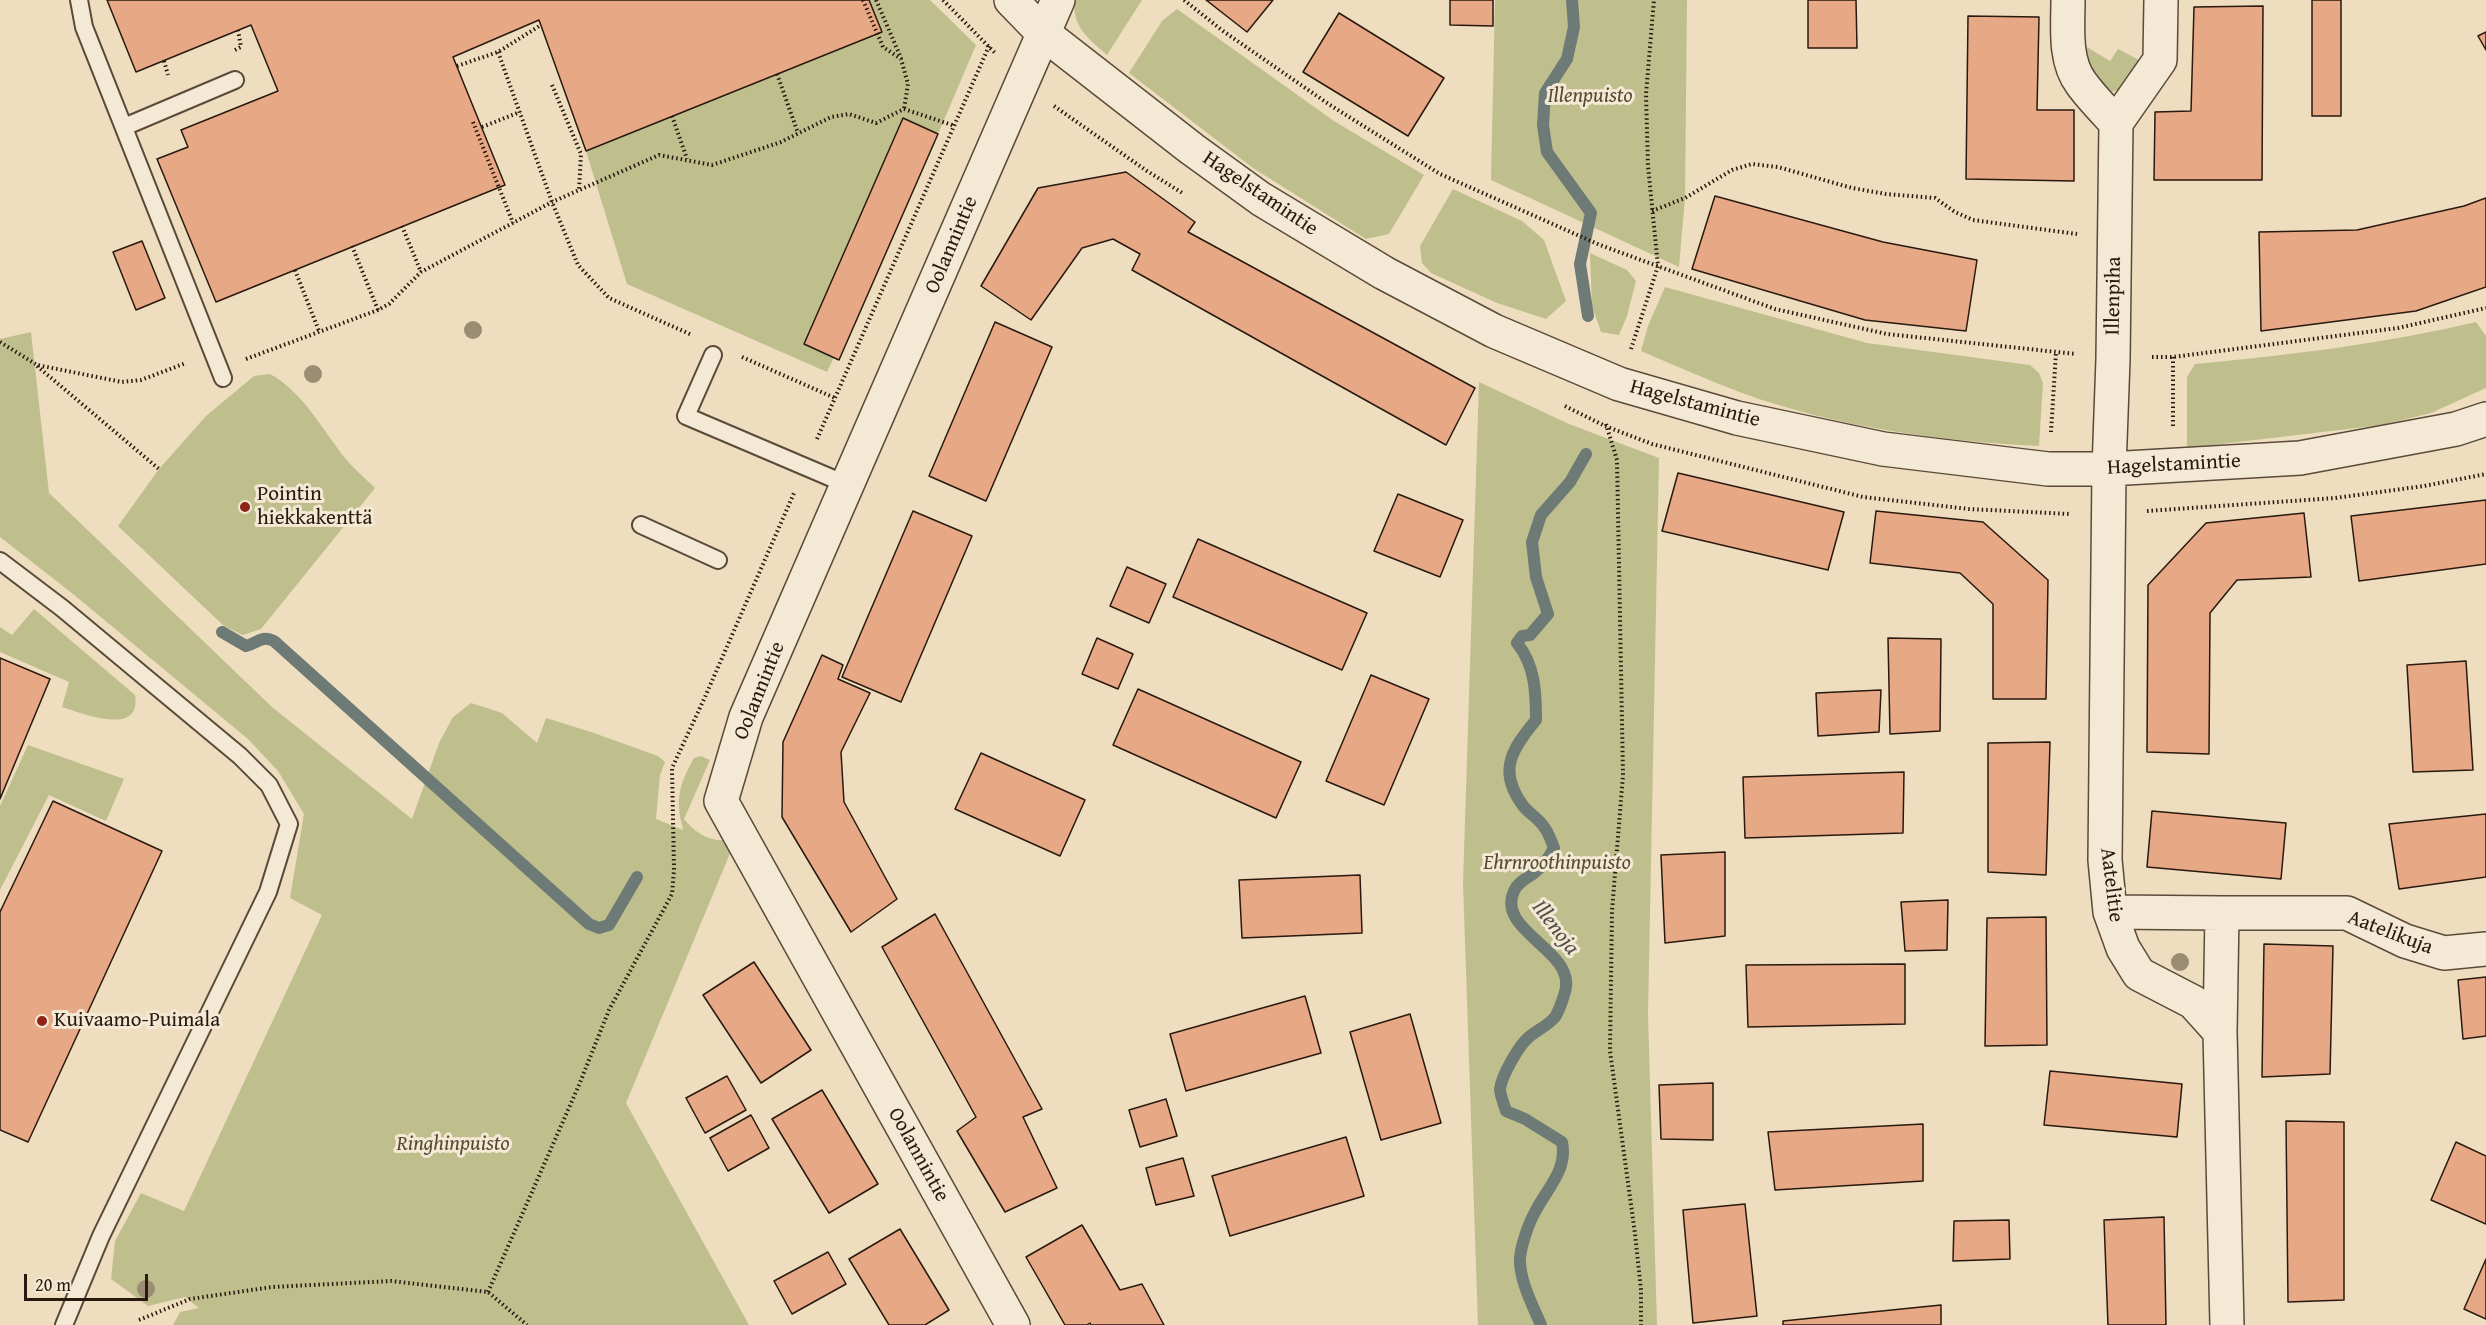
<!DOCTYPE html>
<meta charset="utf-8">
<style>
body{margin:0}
#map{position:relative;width:2486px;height:1325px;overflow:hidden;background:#eeddbf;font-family:"Gentium Book Plus",serif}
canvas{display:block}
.scale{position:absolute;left:24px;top:1274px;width:124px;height:27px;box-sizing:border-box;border:3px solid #29190e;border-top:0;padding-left:8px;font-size:18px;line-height:21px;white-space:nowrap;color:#29190e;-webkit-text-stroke:4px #f4e9d5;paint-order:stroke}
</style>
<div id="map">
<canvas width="2486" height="1325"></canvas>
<div class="scale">20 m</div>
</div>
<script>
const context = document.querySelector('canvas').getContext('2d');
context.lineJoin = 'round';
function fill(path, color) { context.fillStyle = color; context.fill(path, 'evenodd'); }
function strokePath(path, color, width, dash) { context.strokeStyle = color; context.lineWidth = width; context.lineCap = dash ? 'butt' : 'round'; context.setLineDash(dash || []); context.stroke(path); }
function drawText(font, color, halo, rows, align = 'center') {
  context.font = font + ' "Gentium Book Plus",serif'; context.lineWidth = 6; context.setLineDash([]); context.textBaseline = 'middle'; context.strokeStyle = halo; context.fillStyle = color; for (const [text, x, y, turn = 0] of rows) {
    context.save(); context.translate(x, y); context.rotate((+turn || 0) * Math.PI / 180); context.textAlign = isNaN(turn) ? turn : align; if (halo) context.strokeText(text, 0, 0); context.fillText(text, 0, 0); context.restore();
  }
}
fill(new Path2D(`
 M869,0H930L976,45L938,134L903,119L804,344L834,357L827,372L627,284L586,151L881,32Z
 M1075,0H1142L1107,55C1089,39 1071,26 1075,0Z
 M1495,0H1687L1685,198L1679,267L1491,180Z
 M1177,9L1334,121L1424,175L1389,234L1366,239L1253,168L1129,73L1162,21Z
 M2085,46L2110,61L2118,49L2141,61C2133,75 2127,91 2109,92L2089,74Z
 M1453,189L1522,221L1544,240L1566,301L1546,319L1497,303L1431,273L1422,263L1420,246Z
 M1590,253L1627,270L1636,281L1627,316L1619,335L1601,332L1592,306Z
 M1665,287L1867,343L2030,365L2039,373L2043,383L2039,446C1939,441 1836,427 1742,393C1708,380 1674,365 1641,351L1648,326Z
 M2476,322L2486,336V388L2431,413L2382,425L2187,448V377L2195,364C2290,355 2383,344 2476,322Z
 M31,332L49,493L272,707L412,819L439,743L453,717L471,703L502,713L537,743L546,718L591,732L658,756L665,762L660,775L656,819L683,830C682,823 679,815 679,807C678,788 685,774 694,758L701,756L710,760L684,819C695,833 710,842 728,840L731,851L626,1103L749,1325H173L180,1312L199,1308L185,1297L148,1306L111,1279L115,1241L141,1193L184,1211L322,915L290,898L304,814L278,771L248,739L73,594L0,537V339Z
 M270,374C303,392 322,429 345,458C354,469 365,478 375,488L261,629L243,635L224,626L118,526L159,469L206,416L254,376Z
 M1479,382L1569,424L1659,458L1648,1014L1657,1325H1478L1463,883Z
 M34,609L135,695C142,737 84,714 62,707L69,682L0,652V627L12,635Z
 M28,745L124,779L106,821L49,795L0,890V806Z`), '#bfbf8e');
strokePath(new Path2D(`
 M1572,0L1574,27L1567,59L1545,93L1543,125L1547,152L1591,213L1580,264L1588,316
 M222,632L246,646C257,643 262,635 274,641L589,924L599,928L609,925L637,877
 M1541,1325C1533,1306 1519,1280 1520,1258C1521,1246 1528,1225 1534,1214C1546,1189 1568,1171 1562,1142L1525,1119L1506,1111C1504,1104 1500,1095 1500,1089C1502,1075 1519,1045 1529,1037C1537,1030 1549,1025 1555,1017C1559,1011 1565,994 1566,987C1571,949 1496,930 1514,891C1518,882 1527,878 1534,873C1543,866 1549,858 1554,848C1551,841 1549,833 1544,827C1539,819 1530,814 1524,807C1497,772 1511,750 1536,720C1536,692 1535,665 1517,643L1522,636L1530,635L1548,614L1536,577L1532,542L1541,515L1570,482L1586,454`), '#6d7a75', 12);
const building = new Path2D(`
 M107,0H869L882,32L586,151L539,20L453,57L505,185L216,302L157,159L188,147L181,130L278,91L251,25L136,72Z
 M1206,0H1273L1247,32Z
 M1450,0H1493V26L1450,25Z
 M1808,0H1856L1857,48H1808Z
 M2312,0H2341V116H2312Z
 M2263,6L2262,180H2154L2155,112L2191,111L2194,7Z
 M1339,13L1444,78L1408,136L1303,72Z
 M1968,16L2039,17L2037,110H2074V181L1966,179Z
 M2486,32V50L2478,36Z
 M903,118L938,134L839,360L804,344Z
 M1126,172L1195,222L1188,232L1475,388L1446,445L1132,270L1140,254L1113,239L1082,248L1031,320L981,286L1038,188Z
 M1715,196L1883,242L1977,260L1966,331L1865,320L1692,269Z
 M2486,198V287L2416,311L2261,331L2259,232L2357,230L2464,206Z
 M142,241L165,298L136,310L113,252Z
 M995,322L1052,347L986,501L929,476Z
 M1678,473L1844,512L1828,570L1662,531Z
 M1398,494L1463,520L1440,577L1374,551Z
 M2486,500V564L2359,581L2351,516Z
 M913,511L972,536L901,702L842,677Z
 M1876,511L1983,522L2048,580L2046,699H1993V604L1960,573L1870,563Z
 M2304,513L2311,577L2237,580L2210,613L2209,754L2147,752L2148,585L2206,523Z
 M1198,539L1367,613L1342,670L1173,597Z
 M1127,567L1166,584L1149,623L1110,606Z
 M1097,638L1133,654L1118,689L1082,674Z
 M1888,638L1941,639L1940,731L1890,734Z
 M822,655L843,665L838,679L870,693L841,752L844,802L897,899L851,932L782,817L783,742Z
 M0,658L50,679L0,799Z
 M2466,661L2473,770L2413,772L2407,665Z
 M1371,675L1429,699L1384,805L1326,781Z
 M1138,689L1301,762L1276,818L1113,745Z
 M1881,690L1879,732L1818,736L1816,693Z
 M2050,742L2046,875L1988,872V743Z
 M981,753L1085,800L1060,856L955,809Z
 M1904,772L1903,833L1745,838L1743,777Z
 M53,801L162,851L28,1142L0,1130V912Z
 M2152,811L2286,823L2281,879L2147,867Z
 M2486,814V877L2399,889L2389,824Z
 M1725,852V936L1665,943L1661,855Z
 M1360,875L1362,933L1242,938L1239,880Z
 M1948,900L1947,950L1905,951L1901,902Z
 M935,914L1042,1109L1023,1117L1057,1188L1005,1212L957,1131L976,1117L882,947Z
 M2046,917L2047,1045L1985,1046L1987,918Z
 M2264,944L2333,946L2330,1074L2262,1077Z
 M754,962L811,1050L761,1083L703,995Z
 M1905,964V1024L1748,1027L1746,965Z
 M2486,977V1036L2463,1039L2458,980Z
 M1305,996L1321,1053L1186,1091L1170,1034Z
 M1410,1014L1441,1123L1381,1140L1350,1032Z
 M2050,1071L2182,1084L2177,1137L2044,1125Z
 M727,1076L746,1110L705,1133L686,1098Z
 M1713,1083V1140L1661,1139L1659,1085Z
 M822,1090L878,1184L829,1213L772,1119Z
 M1166,1099L1177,1136L1140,1147L1129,1110Z
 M751,1115L769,1148L728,1171L710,1138Z
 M2286,1121L2344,1122V1300L2288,1302Z
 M1923,1124V1181L1775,1190L1768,1132Z
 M1346,1137L1364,1196L1230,1236L1212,1176Z
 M2456,1142L2486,1156V1224L2431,1200Z
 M1183,1158L1194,1196L1156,1205L1146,1168Z
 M1745,1204L1757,1316L1693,1323L1683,1210Z
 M2164,1217L2166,1325H2108L2104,1220Z
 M2009,1220L2010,1259L1953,1261L1954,1221Z
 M1082,1225L1120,1290L1142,1284L1164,1325H1091L1090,1323L1087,1325H1065L1026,1257Z
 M900,1229L949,1310L925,1325H889L849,1259Z
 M828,1252L846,1284L792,1314L774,1281Z
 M2486,1259V1319L2464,1309Z
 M1941,1305V1325H1783V1321Z`);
fill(building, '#e7a886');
strokePath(building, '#29190e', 1.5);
const lane = new Path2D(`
 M79,0L84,27L223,378
 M124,127L235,80
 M713,355L686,416L848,485
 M641,525L718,560
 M0,561L62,608L240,756L269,785L289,824L268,892L101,1236L64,1325`);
const street = new Path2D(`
 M1011,0L1043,33L1192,149L1261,199L1384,273L1494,331L1619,384L1737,418L1883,449L2048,469H2109L2300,458L2456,429L2486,419
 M2068,0C2068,27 2064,60 2081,83C2091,97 2104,110 2116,123L2160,60L2161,0
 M2116,123L2113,359L2109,469L2105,860L2110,912L2123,948L2139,974L2193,1002L2220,1032L2227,1325
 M2110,912L2222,913
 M2220,1032L2222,913H2347L2405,941L2444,953L2486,949
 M1013,1325L721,801L746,717L1058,0`);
strokePath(lane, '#5a4a3a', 20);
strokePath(street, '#5a4a3a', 36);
strokePath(new Path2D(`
 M863,0L883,47L901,59L908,84L904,109
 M876,0L901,58
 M943,0L995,53
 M1184,0L1223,31L1330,105L1440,174L1600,245L1775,309L1887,334L2076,354
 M235,50L241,47L238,30
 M498,52L552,202L578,265L609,298L692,335
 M164,61L168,75
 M457,66L498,52L541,25
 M777,74L798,133
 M552,85L581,154L579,190
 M1054,106L1147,171L1184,194
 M672,116L687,159
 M473,122L513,223
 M482,127L520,112
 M1652,211L1685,198L1732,170L1752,164L1778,167L1852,188L1886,194L1935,198L1955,212L1973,220L2077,234
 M402,226L421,272
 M352,246L378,310
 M295,270L319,331
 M0,342L37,365L122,382L141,380L186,363
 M1631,349L1658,266L1648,166L1646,94L1654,0
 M742,357L835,398
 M2152,357H2173L2398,328L2486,308
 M2173,357V428
 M246,359L378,310L389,304L421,272L552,202L659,155L712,165L781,142L831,117L849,114L876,123L904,109L955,126
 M37,366L159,469
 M1565,406L1605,426L1652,444L1863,497L1969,509L2070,514
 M1606,424L1617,460L1623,775L1612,911L1610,1051L1635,1234L1641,1290V1325
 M2051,432L2056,352
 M817,439L989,46
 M2147,511L2335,498L2424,486L2486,474
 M488,1292L579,1085L609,1010L672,894L674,870L672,768L705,697L794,493
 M139,1320L190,1299L272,1287L391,1281L488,1292L527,1325`), '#29190e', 4, [1.5, 3]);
strokePath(lane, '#f4e9d5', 16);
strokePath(street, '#f4e9d5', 33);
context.fillStyle = '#9a8d73';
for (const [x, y] of [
 [473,330],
 [313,374],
 [2180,962],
 [146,1289]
]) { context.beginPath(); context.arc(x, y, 9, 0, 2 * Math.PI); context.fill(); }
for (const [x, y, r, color] of [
 [245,507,6,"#8f2418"],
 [42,1021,6,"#8f2418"]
]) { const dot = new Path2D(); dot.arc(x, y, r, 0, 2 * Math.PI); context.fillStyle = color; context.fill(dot); strokePath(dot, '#f4e9d5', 2); }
drawText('italic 21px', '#564b34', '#f4e9d5', [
 ["Illenpuisto",1590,97],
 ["Ehrnroothinpuisto",1557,864],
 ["Ringhinpuisto",453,1145]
]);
drawText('21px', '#29190e', '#f4e9d5', [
 ["Hagelstamintie",1260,194,34],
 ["Oolannintie",952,245,-67],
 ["Illenpiha",2114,296,-89],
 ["Hagelstamintie",1695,404,15],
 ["Hagelstamintie",2174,465,-3],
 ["Oolannintie",760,691,-68],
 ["Aatelitie",2111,885,83],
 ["Aatelikuja",2390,933,21],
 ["Oolannintie",918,1155,61]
]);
drawText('21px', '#29190e', '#f4e9d5', [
 ["Pointin",257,495],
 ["hiekkakenttä",257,519],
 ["Kuivaamo-Puimala",54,1021]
], 'left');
drawText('italic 22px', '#51514a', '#f4e9d5', [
 ["Illenoja",1555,928,52]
]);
</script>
